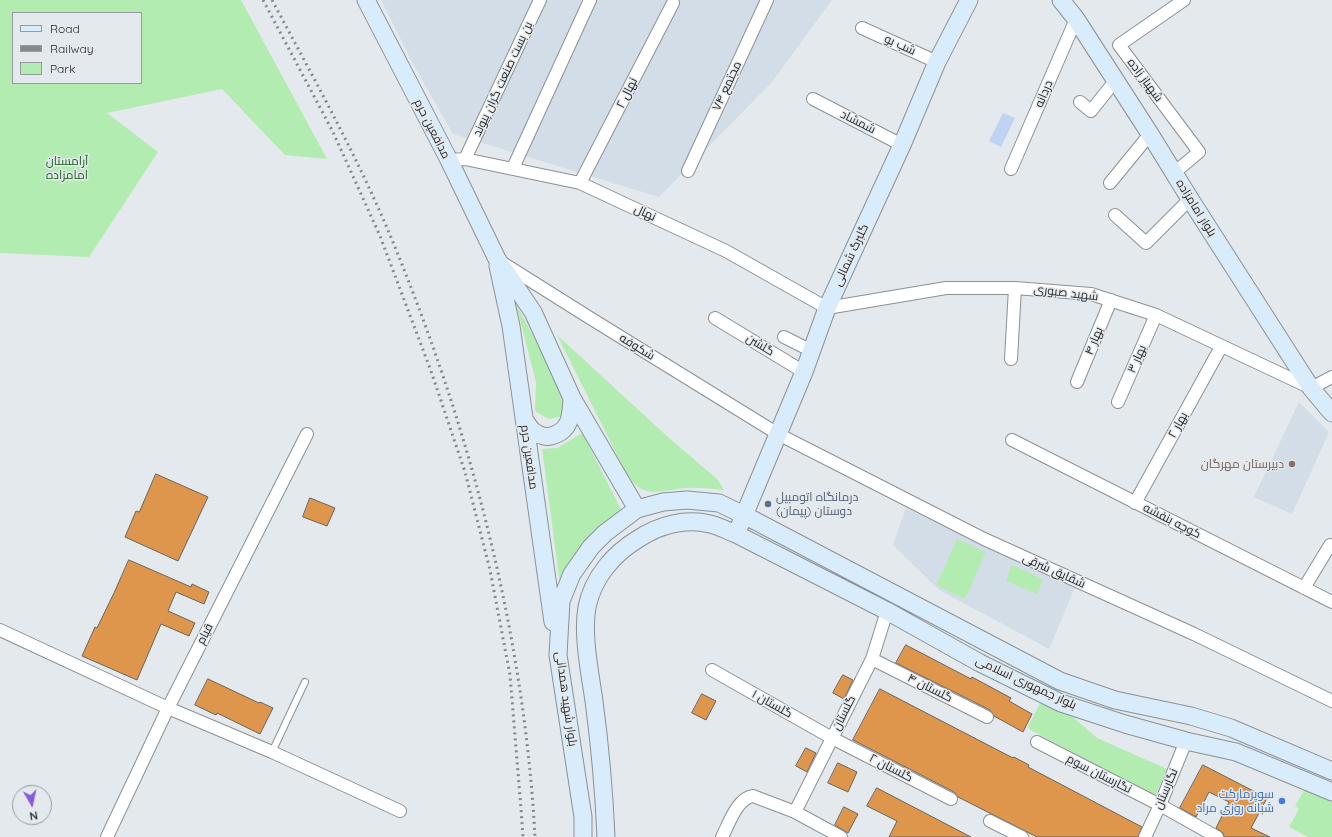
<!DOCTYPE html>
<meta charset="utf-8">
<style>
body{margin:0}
#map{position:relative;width:1332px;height:837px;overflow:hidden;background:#e4e9ed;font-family:Quicksand,sans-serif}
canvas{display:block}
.legend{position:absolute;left:12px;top:12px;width:130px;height:72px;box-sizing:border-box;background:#e4e9ed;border:1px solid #989c9f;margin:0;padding:5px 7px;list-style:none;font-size:12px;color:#27292b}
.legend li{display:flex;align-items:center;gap:8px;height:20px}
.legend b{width:20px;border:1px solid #989c9f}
.north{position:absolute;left:12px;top:785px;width:40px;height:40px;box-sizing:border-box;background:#e4e9ed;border:1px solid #989c9f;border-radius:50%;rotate:171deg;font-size:11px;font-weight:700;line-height:16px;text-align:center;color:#27292b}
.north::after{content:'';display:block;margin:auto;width:14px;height:18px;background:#845ed9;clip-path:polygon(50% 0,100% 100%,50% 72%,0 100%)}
</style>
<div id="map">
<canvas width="1332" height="837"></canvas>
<ul class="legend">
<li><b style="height:5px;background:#d9ecfc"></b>Road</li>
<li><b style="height:5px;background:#85898c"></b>Railway</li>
<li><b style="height:11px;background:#b3ecb0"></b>Park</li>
</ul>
<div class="north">N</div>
</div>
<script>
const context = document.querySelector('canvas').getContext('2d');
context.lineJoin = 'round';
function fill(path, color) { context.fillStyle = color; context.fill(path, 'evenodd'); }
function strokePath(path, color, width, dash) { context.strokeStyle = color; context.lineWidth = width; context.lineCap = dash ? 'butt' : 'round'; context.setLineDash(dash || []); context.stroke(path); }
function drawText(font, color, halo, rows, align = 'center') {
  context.font = font + ' Quicksand,Cairo,sans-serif'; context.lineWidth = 3; context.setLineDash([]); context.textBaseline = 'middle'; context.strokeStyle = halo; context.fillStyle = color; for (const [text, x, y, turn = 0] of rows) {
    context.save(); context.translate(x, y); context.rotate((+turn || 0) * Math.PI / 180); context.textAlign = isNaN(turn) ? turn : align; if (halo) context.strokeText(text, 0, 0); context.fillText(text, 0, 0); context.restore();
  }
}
fill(new Path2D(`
 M381,0H832L772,82L659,197L453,134L412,62Z
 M1299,402L1329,432L1292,514L1254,497Z
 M906,508L1075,587L1049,649L939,590L893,545Z`), '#d2dde7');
fill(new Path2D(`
 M0,0H241L327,159L285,155L222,89L107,113L158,152L89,257L0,253ZM13,13H141V83H13Z
 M516,304L551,369L563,397V416L549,419L535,411L536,382Z
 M557,335L668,437L718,480L724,490C711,489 697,487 684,488C660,491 642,500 626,473Z
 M582,433L621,509L580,546L560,584L542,449L557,448Z
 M957,539L986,552L965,599L939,587L937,584Z
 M1012,565L1043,579L1037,594L1006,581Z
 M1042,699L1067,712L1097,738L1167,769L1155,796L1029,729V728L1028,727Z
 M1306,787L1332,801V837H1308L1289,827L1299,809L1295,806Z`), '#b3ecb0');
fill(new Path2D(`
 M1003,113L1015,118L1001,147L989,141Z`), '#bfd3f3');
const building = new Path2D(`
 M156,474L208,497L178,561L125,537L136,511L139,512Z
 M310,498L335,508L327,526L303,517Z
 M129,560L191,587L192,584L209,592L204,604L176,592L168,611L195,623L189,636L161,624L137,680L82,656L95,627L97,628L114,593Z
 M906,645L971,679L972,677L1011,698L1009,701L1032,714L1023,732L994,716L990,710L896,663Z
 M843,675L853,680L844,699L833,693Z
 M208,679L259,703L260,702L273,708L260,734L217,713L216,715L195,705Z
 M880,689L1013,758L1014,757L1029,765L1028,767L1142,827L1138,837H1037L958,797L954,792L853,740Z
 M702,694L716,701L706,720L692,713Z
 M806,748L816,753L807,772L796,766Z
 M838,763L857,772L848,792L828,783Z
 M1203,765L1267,798L1251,828L1270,837H1224L1223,833L1216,828L1229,802L1209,792L1196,817L1180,808Z
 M877,788L971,837H889L897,821L867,806Z
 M844,807L858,814L848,833L835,825Z`);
fill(building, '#de964d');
strokePath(building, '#686460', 1);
const lane = new Path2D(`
 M272,752L305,682`);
const street = new Path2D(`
 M862,28L937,62
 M813,99L902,145
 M1080,102L1091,111L1115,81
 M465,159L540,0
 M449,160L465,159L580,183L726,251L827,308L946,288H1015L1091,294L1156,315L1311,388L1332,377
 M513,168L590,0
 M1011,169L1076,19
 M688,171L767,0
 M1174,173L1199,152L1119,45L1184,0
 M580,183L673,3
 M1110,183L1150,134
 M1115,215L1146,243L1190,199
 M501,262L590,318L778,434L984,539L1194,634L1332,701
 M715,318L804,372
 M784,337L812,351
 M1011,359L1015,288
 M1077,382L1111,300
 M1118,402L1156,315
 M1012,440L1332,602
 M1135,503L1221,347
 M1304,588L1330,545
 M0,630L168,708L272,752L400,811
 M872,659L987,717
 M712,670L832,738L951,799
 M1037,742L1160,805L1217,837
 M795,812L872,659L887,611
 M990,821L1022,837
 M107,837L168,708L307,434
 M722,837C729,824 737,798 753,796L795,812L841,837
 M1145,837L1160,805L1186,741`);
const secondary = new Path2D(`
 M366,0L449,160L497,259L533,312L572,398L637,509
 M1061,0L1076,19L1150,134L1190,199L1311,388L1332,413
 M498,266L511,326L553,622
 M524,419C527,423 531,431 536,433C540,436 547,437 551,436C571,431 571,415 572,398
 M740,525L804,372L827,308L902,145L937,62L969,0
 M583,837V817L558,655L561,601L572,574L591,547L605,533L637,509L663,502L687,500L719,503L744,515L1060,681L1115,700L1191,716L1231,728L1332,771
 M606,837C604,791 600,746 594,701C590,673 582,635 587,607C593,578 613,554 638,539C659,525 685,518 710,524C719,526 728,531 736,534L887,611L980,663L1061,703L1125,724L1186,741L1236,752L1332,792`);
strokePath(lane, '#8c9195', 8);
strokePath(street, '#8c9195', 14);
strokePath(secondary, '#8c9195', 19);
strokePath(lane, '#fff', 6);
strokePath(street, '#fff', 12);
strokePath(secondary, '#d9ecfc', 17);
strokePath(new Path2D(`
 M263,0L333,132L380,236L431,371L465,472L490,570L510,675L521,809L523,837
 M272,0C313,77 356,154 390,235C469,425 524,631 535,837`), '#85898c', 3, [2, 4]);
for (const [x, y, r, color] of [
 [1292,464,4,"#8d6e63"],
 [768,504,4,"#5c6f8a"],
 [1282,801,4,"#3f7fe0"]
]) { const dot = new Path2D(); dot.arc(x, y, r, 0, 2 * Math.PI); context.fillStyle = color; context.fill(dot); strokePath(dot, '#e4e9ed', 1.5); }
drawText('12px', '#27292b', '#e4e9ed', [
 ["شب بو",900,45,24],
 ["بن بست صنعت گران پیوند",503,79,-65],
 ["شهباز زاده",1145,80,53],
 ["مجتمع ۷۴",727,86,-65],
 ["نهال ۲",627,93,-63],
 ["دردانه",1044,94,-67],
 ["شمشاد",858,122,27],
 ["مدافعین حرم",432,129,63],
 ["بلوار امامزاده",1196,208,58],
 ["نهال",645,213,25],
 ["گلبرگ شمالی",851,255,-65],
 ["شهید صبوری",1066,293,7],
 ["بهار ۴",1094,341,-67],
 ["گلشن",760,345,31],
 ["شکوفه",637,347,32],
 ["بهار ۳",1137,359,-66],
 ["بهار ۲",1178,425,-61],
 ["مدافعین حرم",529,457,82],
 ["کوچه بنفشه",1172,521,27],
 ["شقایق شرقی",1054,571,24],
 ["قیام",205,634,-63],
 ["بلوار جمهوری اسلامی",1026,683,25],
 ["گلستان ۴",930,688,27],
 ["بلوار شهید همدانی",566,699,82],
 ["گلستان ۱",772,704,29],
 ["گلستان",844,713,-63],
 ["گلستان ۲",891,768,27],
 ["نگارستان سوم",1099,774,27],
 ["نگارستان",1166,789,-67]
]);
drawText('12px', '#165e19', '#e4e9ed', [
 ["آرامستان",67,161],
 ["امامزاده",67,175]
]);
drawText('12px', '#785e54', '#e4e9ed', [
 ["دبیرستان مهرگان",1284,464]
], 'right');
drawText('12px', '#4e5e75', '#e4e9ed', [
 ["درمانگاه اتومبیل",776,497],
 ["دوستان (پیمان)",776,511]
], 'left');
drawText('12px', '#366cbe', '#e4e9ed', [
 ["سوپرمارکت",1274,794],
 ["شبانه روزی مراد",1274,808]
], 'right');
</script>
